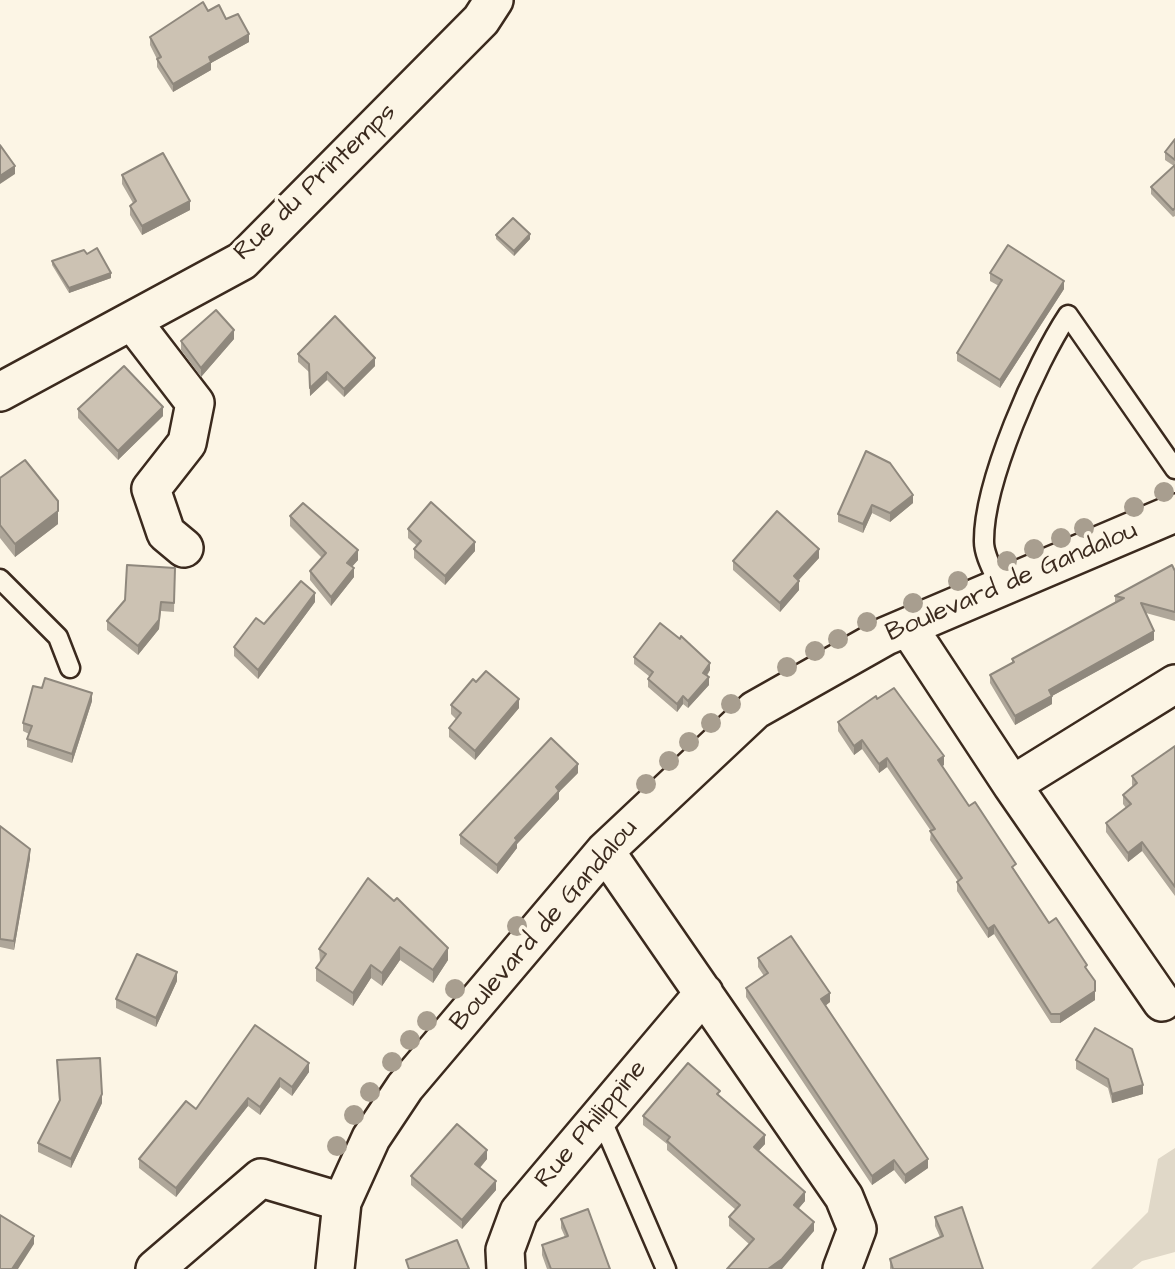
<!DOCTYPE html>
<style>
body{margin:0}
canvas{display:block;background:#fcf5e5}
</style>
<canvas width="1175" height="1269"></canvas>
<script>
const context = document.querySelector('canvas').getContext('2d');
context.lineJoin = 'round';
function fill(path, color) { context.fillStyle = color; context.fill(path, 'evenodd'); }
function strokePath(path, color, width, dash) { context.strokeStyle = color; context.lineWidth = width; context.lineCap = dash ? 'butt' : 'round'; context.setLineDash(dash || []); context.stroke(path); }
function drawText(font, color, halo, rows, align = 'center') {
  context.font = font + ' "Architects Daughter",sans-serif'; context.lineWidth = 7; context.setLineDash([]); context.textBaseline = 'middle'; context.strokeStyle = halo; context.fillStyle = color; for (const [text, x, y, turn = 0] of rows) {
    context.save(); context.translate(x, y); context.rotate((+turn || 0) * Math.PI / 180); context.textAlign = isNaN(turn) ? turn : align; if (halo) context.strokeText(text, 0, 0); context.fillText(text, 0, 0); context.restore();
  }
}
fill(new Path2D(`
 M1175,1148V1252L1142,1261L1132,1269H1091L1148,1212L1158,1159Z`), '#e0d8c8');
const service = new Path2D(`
 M0,579L58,637L70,668
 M1000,587C995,574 984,556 984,542C983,483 1036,363 1068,315L1175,469
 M600,1116L666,1269`);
const minor = new Path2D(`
 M132,321L195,403L187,443L151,489L166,533L184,548
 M0,392L242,261L481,20L494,0
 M908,627L1012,785L1162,1002
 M1012,785L1175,684
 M605,851L844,1197L857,1229L842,1269
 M155,1269L261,1178L342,1202
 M335,1269L342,1202L371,1138L405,1087L605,851L755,710L886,636L1175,513
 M506,1269L505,1250L519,1212L704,993`);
strokePath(service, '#3b2a1e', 23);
strokePath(minor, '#3b2a1e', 42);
strokePath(service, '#fcf5e5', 18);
strokePath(minor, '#fcf5e5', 37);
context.fillStyle = '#a89e8f';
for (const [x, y] of [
 [1164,492],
 [1134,507],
 [1084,528],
 [1061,538],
 [1034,549],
 [1007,561],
 [958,581],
 [913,603],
 [867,622],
 [838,639],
 [815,651],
 [787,667],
 [731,704],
 [711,723],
 [689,742],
 [669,761],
 [646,784],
 [517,926],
 [455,989],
 [427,1021],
 [410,1040],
 [392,1062],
 [370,1092],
 [354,1115],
 [337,1146]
]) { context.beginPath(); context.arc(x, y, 10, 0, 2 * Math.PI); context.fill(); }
fill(new Path2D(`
 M208,11L226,19L249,42L211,63V70L173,92L157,67V59L150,45V37Z
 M1175,139V216L1173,217L1151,194V187L1174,166L1165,160V152Z
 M122,175L190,210L142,235L130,215V206L133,203L122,184Z
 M496,235L530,239L514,256L496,239Z
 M52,261L111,278L69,293L52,265Z
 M990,273L1064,289L1000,388L957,361V353L999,286L990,281Z
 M234,339L201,377L181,350V341Z
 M298,354L375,366L344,397L327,380L310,396L309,372L298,362Z
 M78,409L163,416L118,460L78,418Z
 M890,463L913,503L890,522L872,513L863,533L838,522V514Z
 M0,478L58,524L15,557L0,538Z
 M290,516L358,560L352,567L354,577L331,606L310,580V571L322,558L290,526Z
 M408,529L475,551L445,585L414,558V549L417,546L408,538Z
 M819,558L799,580V590L780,612L733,570V561Z
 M175,568L174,612L161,611L159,629L138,655L107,630V621Z
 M1175,571V621L1146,613L1154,640L1052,696V704L1015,725L990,683V675L1012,663V659L1115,603V596Z
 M315,602L258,679L234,656V647L264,624Z
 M634,657L710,670L707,676L709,685L688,708L683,704L677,712L648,687V679L650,677L634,664Z
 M877,699L944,765L942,766L969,806L1016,872L1049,923L1087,971L1095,1000L1060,1023H1051L994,934L988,938L957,891V882L958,881L930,840L931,831L887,767L879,773L862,749L854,755L838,731V722Z
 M92,701L72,763L27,747V739L29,734L23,731V723Z
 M451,705L519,708L475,760L449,737V728L456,719L451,714Z
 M1175,746V896L1142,851L1128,862L1106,832V823L1126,808L1123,804V795L1133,787L1132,785V776Z
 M578,773L559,792V799L517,844V848L497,874L460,844V835Z
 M0,826L30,858L14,950L0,947Z
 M368,878L448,960L433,983L400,960L382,986L371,978L353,1006L316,981V968L320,962L319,949Z
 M758,958L830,1002L825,1006L928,1168L905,1184L894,1170L872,1185L746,997V988L764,976L758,967Z
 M177,981L156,1027L116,1008V999Z
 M255,1025L309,1072L292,1096L280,1087L260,1115L248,1106L176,1197L139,1168V1159L196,1109Z
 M57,1060L102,1103L71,1168L38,1152V1143L59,1102Z
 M1076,1060L1143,1094L1112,1103L1108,1088L1076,1069Z
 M720,1097L765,1144L758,1151L805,1201L798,1209L814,1231L749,1244L729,1226V1217L736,1210L667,1150V1144L643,1125V1116Z
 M487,1159L480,1168L496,1190L462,1229L411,1185V1176Z
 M935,1217L983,1269H890V1259L940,1237L935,1226Z
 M561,1219L610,1269H547L542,1255V1245L565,1237L561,1228Z`), '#afa79a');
fill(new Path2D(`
 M249,34V42L211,63V70L173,92V84L209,57Z
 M15,166V174L0,184V176Z
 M190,201V210L142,235V226Z
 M530,234V239L514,256V251Z
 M111,273V278L69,293V288Z
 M1064,281V289L1000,388V380Z
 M234,330V339L201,377V368Z
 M375,358V366L344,397V389Z
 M327,372V380L310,396V388Z
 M163,407V416L118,460V451Z
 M913,495V503L890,522V513Z
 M872,505V513L863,533V524Z
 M58,511V524L15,557V544Z
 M475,542V551L445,585V576Z
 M819,549V558L794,585V576Z
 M358,550V560L347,572V563Z
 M354,568V577L331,606V597Z
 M799,581V590L780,612V603Z
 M315,593V602L258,679V670Z
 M161,602L159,629L138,655V646Z
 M1154,631V640L1052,696V704L1015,725V716L1049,690Z
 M710,663V670L703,680V673Z
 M709,677V685L688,708V701Z
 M92,693V701L72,763V754Z
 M683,696V704L677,712V704Z
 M519,699V708L475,760V751Z
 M862,740V749L854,755V746Z
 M944,756V765L938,769V760Z
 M887,758V767L879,773V764Z
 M578,764V773L559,792V799L517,844V848L497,874V865L515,838L556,787Z
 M1142,842V851L1128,862V853Z
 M30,849V858L14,950V941Z
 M994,925V934L988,938V929Z
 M400,947V960L382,986V973Z
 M448,948V960L433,983V970Z
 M371,965V978L353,1006V993Z
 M177,972V981L156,1027V1018Z
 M1095,991V1000L1060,1023V1014Z
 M830,993V1002L821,1009V999Z
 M309,1063V1072L292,1096V1087Z
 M280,1078V1087L260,1115V1107Z
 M1143,1085V1094L1112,1103V1094Z
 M102,1094V1103L71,1168V1159Z
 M248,1098V1106L176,1197V1188Z
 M765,1135V1144L754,1156V1147Z
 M487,1150V1159L475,1173V1164Z
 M928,1159V1168L905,1184V1175Z
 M894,1160V1170L872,1185V1176Z
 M496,1181V1190L462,1229V1220Z
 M805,1192V1201L794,1214V1205Z
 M814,1222V1231L782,1269H768Z
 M34,1236V1244L18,1269H12Z`), '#8f887d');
const building = new Path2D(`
 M203,2L208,11L219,5L226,19L238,14L249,34L209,57L211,62L173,84L157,59L161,57L150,37Z
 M1175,139V160L1165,152Z
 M0,145L15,166L0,176Z
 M163,153L190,201L142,226L130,206L136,201L122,175Z
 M1175,165V208L1173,210L1151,187Z
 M513,218L530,234L514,251L496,235Z
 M1008,245L1064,281L1000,380L957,353L1002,280L990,273Z
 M97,248L111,273L69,288L52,261L84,250L87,254Z
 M216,310L234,330L201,368L181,341Z
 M335,316L375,358L344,389L327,372L310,388L309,364L298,354Z
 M124,366L163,407L118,451L78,409Z
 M866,451L890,463L913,495L890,513L872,505L863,524L838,514Z
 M25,460L58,501V511L15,544L0,525V478Z
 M431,502L475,542L445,576L414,549L421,541L408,529Z
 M303,503L358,550L347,563L354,568L331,597L310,571L326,553L290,516Z
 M777,511L819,549L794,576L799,581L780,603L733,561Z
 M127,565L175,568L174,603L161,602L159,620L138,646L107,621L125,600Z
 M1172,565L1175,571V612L1141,603L1154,631L1049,690L1052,696L1015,716L990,675L1014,662L1012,659L1124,598L1115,596Z
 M301,581L315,593L258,670L234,647L256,618L264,624Z
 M660,623L680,639L681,636L710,663L703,673L709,677L688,701L683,696L677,704L648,679L653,672L634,657Z
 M486,671L519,699L475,751L449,728L461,713L451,705L473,679L476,682Z
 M45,678L92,693L72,754L27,739L32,726L23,723L33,686L42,688Z
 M894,688L944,756L938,760L969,806L975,802L1006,849L1016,864L1012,867L1049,923L1056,918L1087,965L1085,967L1095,981V991L1060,1014H1051L994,925L988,929L957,882L962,878L930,831L935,829L887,758L879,764L862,740L854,746L838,722L876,696L877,699Z
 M551,738L578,764L556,787L559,791L515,838L517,840L497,865L460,835Z
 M1175,746V887L1142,842L1128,853L1106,823L1131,804L1123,795L1137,783L1132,776Z
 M0,826L30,849L14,941L0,939Z
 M368,878L394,901L397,898L448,948L433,970L400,947L382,973L371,965L353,993L316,968L326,954L319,949Z
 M791,936L830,993L821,999L928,1159L905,1175L894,1160L872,1176L746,988L768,973L758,958Z
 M137,954L177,972L156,1018L116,999Z
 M255,1025L309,1063L292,1087L280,1078L260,1107L248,1098L176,1188L139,1159L186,1101L196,1109Z
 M1095,1028L1132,1049L1143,1085L1112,1094L1108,1079L1076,1060Z
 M100,1058L102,1094L71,1159L38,1143L60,1100L57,1060Z
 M688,1063L720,1091L717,1094L765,1135L754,1147L805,1192L794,1205L814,1222L782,1259L768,1269H727L754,1239L729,1217L740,1205L667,1141L670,1137L643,1116Z
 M457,1124L487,1150L475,1164L496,1181L462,1220L411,1176Z
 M962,1207L983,1269H893L890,1259L943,1236L935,1217Z
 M588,1209L610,1269H551L542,1245L568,1236L561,1219Z
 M0,1215L34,1236L12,1269H0Z
 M457,1240L469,1269H409L406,1260Z`);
fill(building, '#ccc2b3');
strokePath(building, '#8f887d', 2);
drawText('26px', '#3b2a1e', '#fcf5e5', [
 ["Rue du Printemps",316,183,-44],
 ["Boulevard de Gandalou",1012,583,-23],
 ["Boulevard de Gandalou",545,926,-49],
 ["Rue Philippine",592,1125,-50]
]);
</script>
